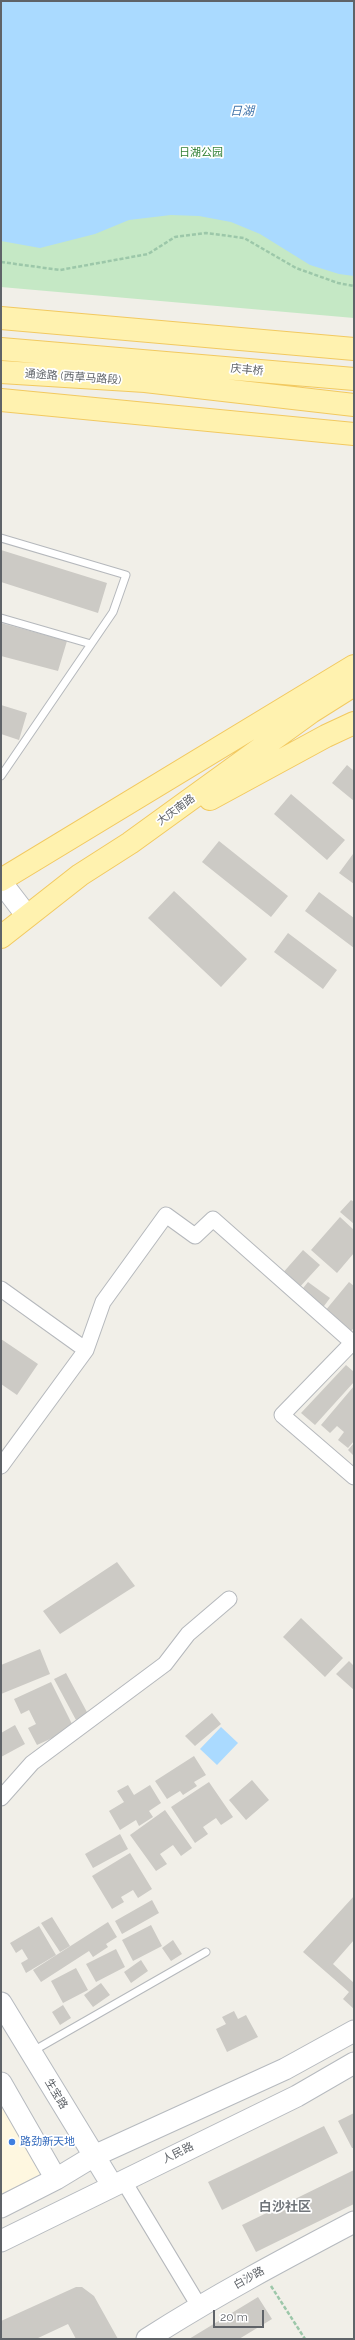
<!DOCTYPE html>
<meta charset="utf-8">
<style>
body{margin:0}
#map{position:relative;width:355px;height:2340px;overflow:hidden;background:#f1efe8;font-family:Raleway,sans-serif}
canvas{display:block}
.frame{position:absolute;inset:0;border:2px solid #5f6368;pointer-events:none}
.scale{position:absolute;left:213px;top:2310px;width:51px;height:18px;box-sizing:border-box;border:2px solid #5f6368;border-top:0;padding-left:5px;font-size:12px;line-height:14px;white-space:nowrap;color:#5f6368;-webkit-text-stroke:3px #fff;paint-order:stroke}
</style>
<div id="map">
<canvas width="355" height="2340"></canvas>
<div class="frame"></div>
<div class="scale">20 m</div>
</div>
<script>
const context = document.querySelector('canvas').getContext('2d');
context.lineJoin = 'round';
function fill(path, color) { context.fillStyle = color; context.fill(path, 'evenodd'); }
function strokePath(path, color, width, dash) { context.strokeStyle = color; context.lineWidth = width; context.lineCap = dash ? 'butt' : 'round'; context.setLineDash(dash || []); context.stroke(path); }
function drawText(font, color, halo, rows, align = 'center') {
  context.font = font + ' Raleway,"Noto Sans SC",sans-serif'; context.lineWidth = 3.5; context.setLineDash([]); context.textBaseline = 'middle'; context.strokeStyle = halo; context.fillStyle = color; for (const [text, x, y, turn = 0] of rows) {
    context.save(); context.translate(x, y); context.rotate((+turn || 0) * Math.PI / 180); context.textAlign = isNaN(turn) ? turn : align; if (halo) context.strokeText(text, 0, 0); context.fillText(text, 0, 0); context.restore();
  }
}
fill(new Path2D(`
 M1,2105L45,2179L1,2200Z`), '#fef7e0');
fill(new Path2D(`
 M1,1H354V318L1,287Z`), '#c5e8c5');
fill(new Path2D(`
 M1,1H354V276L339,274L310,265L260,234L231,222L199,216L171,215L129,220L95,234L40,248L1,241Z
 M221,1727L238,1743L217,1765L200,1749Z`), '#aadaff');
fill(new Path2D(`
 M1,550L107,583L98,613L1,582Z
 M1,623L67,641L58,671L1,656Z
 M1,705L27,713L19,740L1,734Z
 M347,765L354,771V801L332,783Z
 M291,794L345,840L327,860L274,814Z
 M219,841L288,896L271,917L202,862Z
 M353,854L354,855V884L339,873Z
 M174,891L247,959L221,987L148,918Z
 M319,892L354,918V948L305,911Z
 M288,933L337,970L323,989L274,952Z
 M351,1200L354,1202V1224L340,1212Z
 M340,1217L354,1230V1253L337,1273L311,1250Z
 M303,1250L320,1265L298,1289L281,1275Z
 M308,1282L330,1298L321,1310L299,1293Z
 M349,1282L354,1286V1328L350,1332L325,1311Z
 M1,1339L38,1364L17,1395L1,1384Z
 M346,1365L354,1372V1382L315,1425L301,1413Z
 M354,1386V1441L348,1448L338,1440L344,1432L337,1426L330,1433L321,1425Z
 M354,1443V1456L348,1450Z
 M117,1562L135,1586L60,1634L43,1611Z
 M301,1618L343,1658L325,1677L283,1637Z
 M40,1649L50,1674L1,1694V1665Z
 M349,1661L354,1666V1690L336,1674Z
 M66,1673L88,1714L76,1720L54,1679Z
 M51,1682L74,1728L37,1745L28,1728L36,1724L29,1710L21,1714L14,1699Z
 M212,1713L221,1724L195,1746L185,1736Z
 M15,1725L25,1744L1,1757V1733Z
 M194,1756L206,1775L194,1782L197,1786L183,1795L180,1791L167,1799L155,1781Z
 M252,1780L269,1800L246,1820L229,1800Z
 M209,1782L233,1817L221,1825L216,1818L203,1827L208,1834L195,1843L171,1807Z
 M128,1785L134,1795L150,1785L161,1803L149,1811L153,1817L139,1826L136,1820L120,1830L109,1811L124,1802L117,1791Z
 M165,1810L192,1848L181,1856L173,1845L160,1854L167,1864L156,1871L130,1835Z
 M120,1834L128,1849L93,1868L85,1854Z
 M130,1853L152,1889L138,1898L133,1890L121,1897L124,1902L112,1909L92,1876Z
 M354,1896V1940L333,1964L354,1983V2009L343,1999L349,1992L303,1952Z
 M152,1900L159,1913L122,1934L115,1921Z
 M52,1917L70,1946L60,1952L41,1923Z
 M108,1922L117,1937L106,1944L108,1947L93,1957L89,1951L41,1982L33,1970Z
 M151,1925L162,1946L133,1961L122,1940Z
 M39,1926L56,1955L26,1973L21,1963L28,1959L22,1949L16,1953L10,1943Z
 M173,1940L182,1954L171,1961L162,1948Z
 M116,1949L125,1967L96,1982L86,1964Z
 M141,1960L148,1971L131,1983L124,1972Z
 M76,1968L88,1990L63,2003L51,1981Z
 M101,1983L110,1995L93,2007L84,1995Z
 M63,2005L71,2018L60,2025L52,2012Z
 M234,2011L238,2019L246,2015L258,2037L227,2052L216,2029L226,2024L222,2017Z
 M354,2113V2148H352L338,2121Z
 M324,2126L338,2153L222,2210L208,2182Z
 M354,2170V2204L256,2252L242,2225Z
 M76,2287H82L94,2296L118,2339H76L68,2324L36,2339H1V2321Z
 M258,2297L272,2319L239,2339H189Z`), '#cccac5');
const lane = new Path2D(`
 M1,538L126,575L113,612L1,776
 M1,618L91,644
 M33,2051L206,1952`);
const street = new Path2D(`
 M1,1289L86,1350
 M352,1343L282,1415L354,1477
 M1,1466L86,1350L103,1302L166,1215L195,1236L213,1219L354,1344
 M1,1798L32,1763L165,1664L188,1634L229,1599
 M123,2180L199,2306`);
const secondary = new Path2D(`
 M1,882L27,916
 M1,2003L112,2185
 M1,2083L56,2179
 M1,2207L56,2179L94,2156L285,2069L354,2031
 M1,2241L297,2096L354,2063
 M147,2339C214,2296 284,2259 354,2222`);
const primary = new Path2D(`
 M1,318L354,349
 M1,349L354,379
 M1,372L145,381L354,405
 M1,400L354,434
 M210,799L326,736L354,723
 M1,880L354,666
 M1,937L80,875L130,843L311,712L354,685`);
strokePath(lane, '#b5b8bc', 9);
strokePath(street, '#b5b8bc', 17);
strokePath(secondary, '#b6babf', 23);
strokePath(primary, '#f2c960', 24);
strokePath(new Path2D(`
 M1,262L60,270L148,254L175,237L206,233L244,238L296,268L338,283L354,286
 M271,2286L305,2339`), '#9cc7a9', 2.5, [4, 2]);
strokePath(lane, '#fff', 7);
strokePath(street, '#fff', 15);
strokePath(secondary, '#fff', 21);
strokePath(primary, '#fff2af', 22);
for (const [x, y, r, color] of [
 [12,2142,4,"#3f7fe0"]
]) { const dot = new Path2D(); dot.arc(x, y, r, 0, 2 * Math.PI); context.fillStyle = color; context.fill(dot); strokePath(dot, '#fff', 1.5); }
drawText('11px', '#348238', '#fff', [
 ["日湖公园",201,153]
]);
drawText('11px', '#5f6368', '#fff', [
 ["庆丰桥",247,370,5],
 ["通途路 (西草马路段)",73,377,4],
 ["大庆南路",176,810,-36],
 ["生宝路",56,2094,59],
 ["人民路",178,2153,-26],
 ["白沙路",249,2278,-29]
]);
drawText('11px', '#366cbe', '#fff', [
 ["路劲新天地",20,2142]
], 'left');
drawText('italic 12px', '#4174aa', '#fff', [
 ["日湖",242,111]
]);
drawText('bold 13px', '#70757a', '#fff', [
 ["白沙社区",285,2207]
]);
</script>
